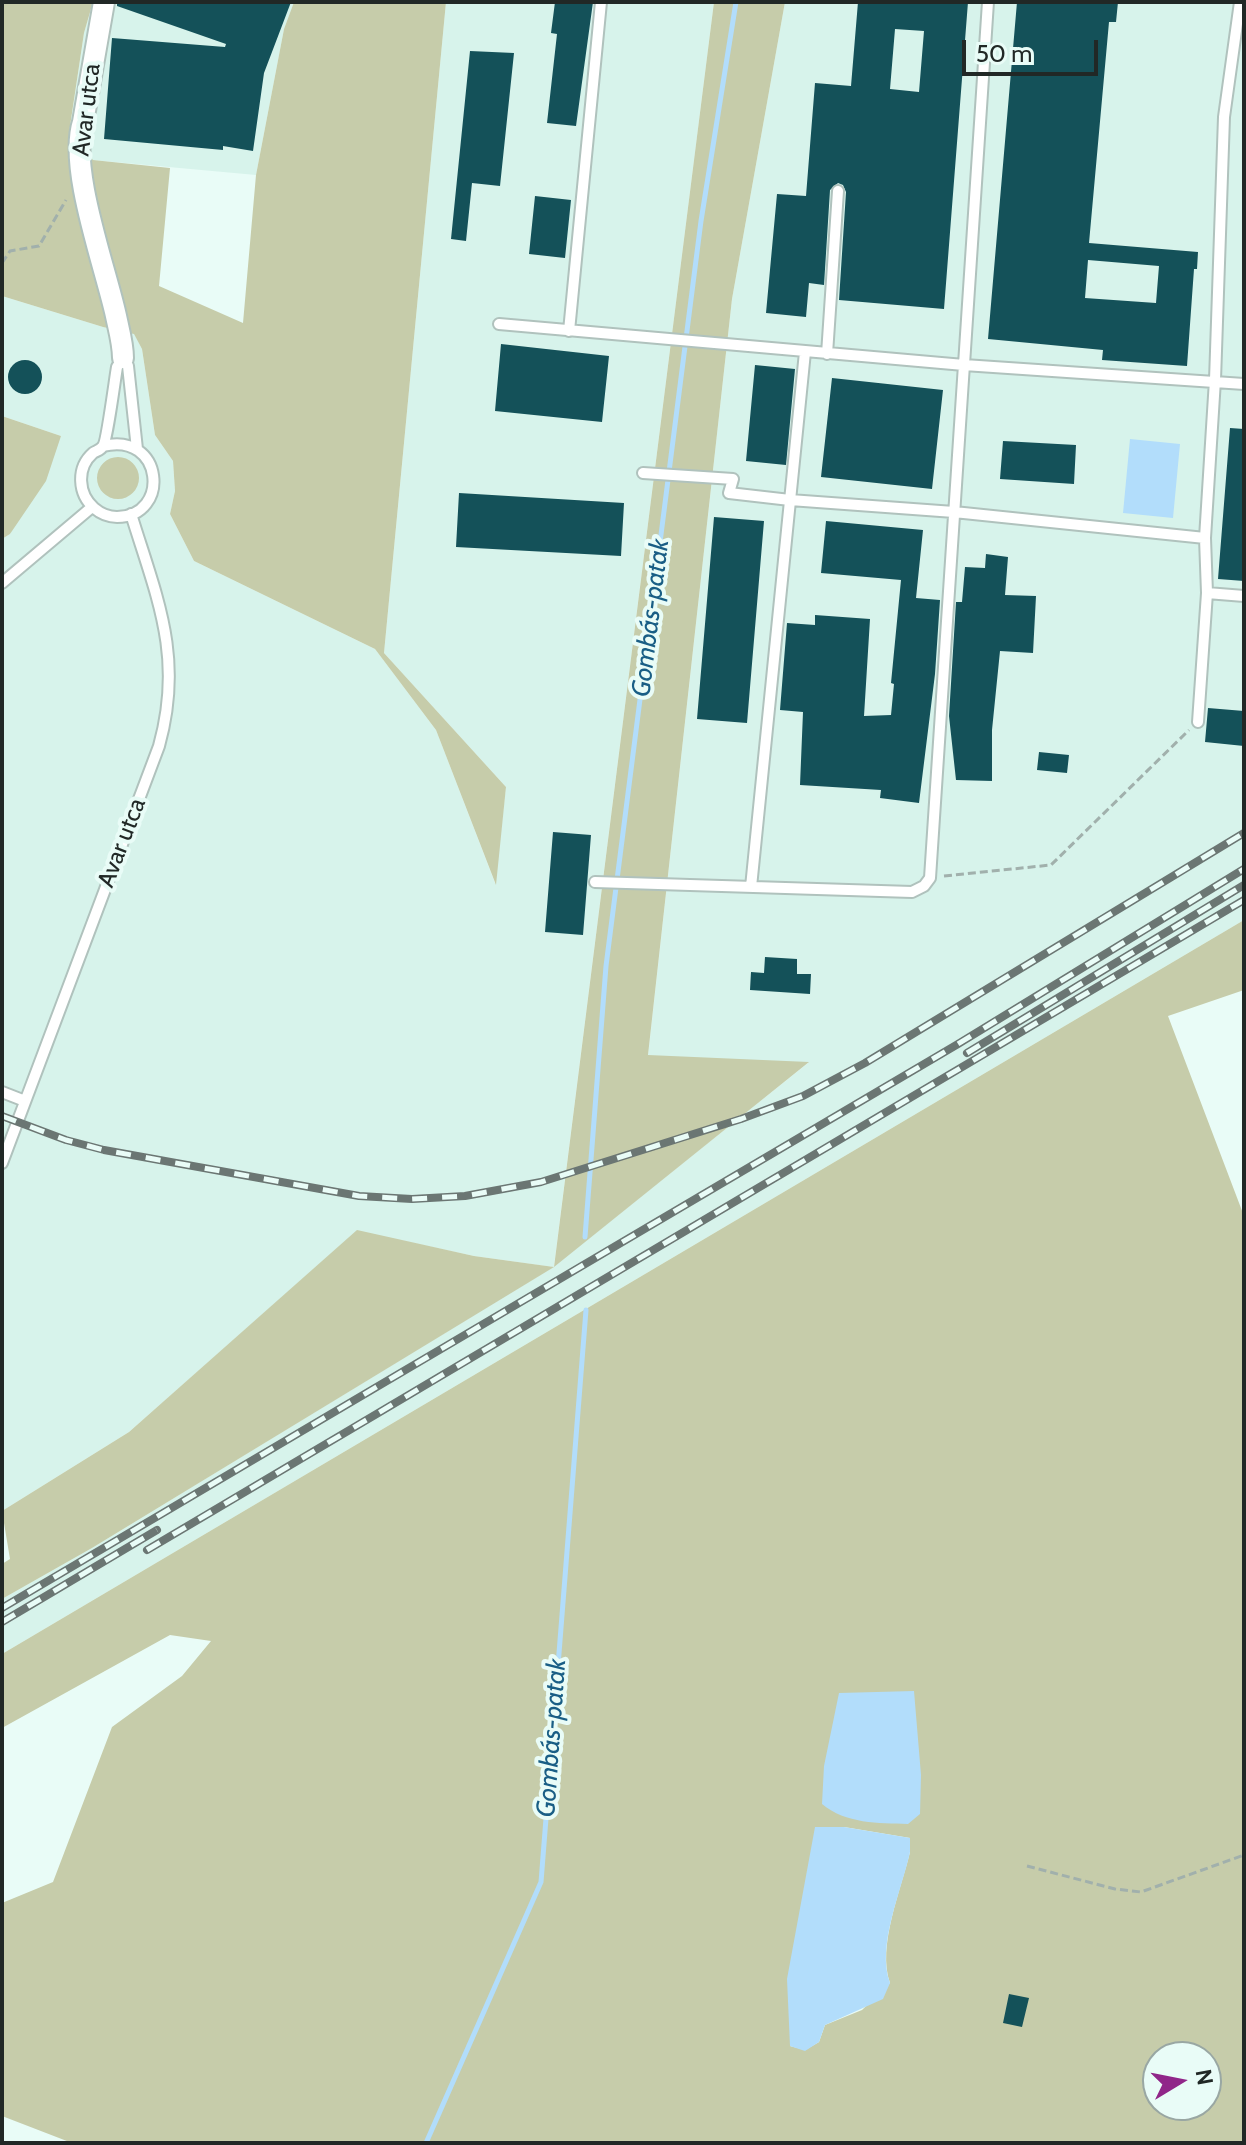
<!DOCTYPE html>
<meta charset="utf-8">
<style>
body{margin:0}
#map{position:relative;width:1246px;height:2145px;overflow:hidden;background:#e9fcf7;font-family:Cabin,sans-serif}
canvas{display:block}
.frame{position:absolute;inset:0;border:4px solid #212826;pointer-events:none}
.north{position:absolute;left:1142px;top:2041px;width:80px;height:80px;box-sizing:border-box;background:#e9fcf7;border:2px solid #99a7a3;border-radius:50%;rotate:80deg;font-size:22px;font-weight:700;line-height:32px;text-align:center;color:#212826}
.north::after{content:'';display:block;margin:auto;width:28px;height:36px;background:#902689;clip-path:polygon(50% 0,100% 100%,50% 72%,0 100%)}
.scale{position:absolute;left:962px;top:40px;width:136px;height:36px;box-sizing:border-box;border:4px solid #212826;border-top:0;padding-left:10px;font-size:24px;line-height:28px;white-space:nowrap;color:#212826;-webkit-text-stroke:6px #e9fcf7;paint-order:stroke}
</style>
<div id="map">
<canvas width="1246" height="2145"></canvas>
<div class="frame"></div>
<div class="north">N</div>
<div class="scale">50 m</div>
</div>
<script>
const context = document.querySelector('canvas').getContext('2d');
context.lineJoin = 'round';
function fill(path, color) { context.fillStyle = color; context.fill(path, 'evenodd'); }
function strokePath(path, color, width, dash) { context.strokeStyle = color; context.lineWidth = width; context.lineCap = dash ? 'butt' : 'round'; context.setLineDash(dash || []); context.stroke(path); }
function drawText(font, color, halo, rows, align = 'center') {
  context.font = font + ' Cabin,sans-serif'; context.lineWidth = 8; context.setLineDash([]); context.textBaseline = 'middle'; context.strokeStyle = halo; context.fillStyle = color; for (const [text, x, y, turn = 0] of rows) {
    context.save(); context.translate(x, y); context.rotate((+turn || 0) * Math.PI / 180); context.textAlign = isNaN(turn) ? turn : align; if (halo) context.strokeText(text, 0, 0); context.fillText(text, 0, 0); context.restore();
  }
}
fill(new Path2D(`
 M93,2H294L284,29L256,175L92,160L69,133L84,33Z
 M446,2H714L554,1266L808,1063L648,1056L732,299L785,2H1244V920L2,1654V1599L92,1548L553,1267L474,1256L357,1231L129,1432L2,1511V539L10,534L61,436L2,416V296L103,327L134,333L142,349L155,435L173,461L175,491L170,514L194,561L375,649L436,730L495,883L506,787L384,653Z`), '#d7f3eb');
fill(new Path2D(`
 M2,2H93L84,33L69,133L93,160L170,168L159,286L243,323L256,175L284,29L294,2H446L384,653L506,787L496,885L436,730L375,649L194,561L170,514L175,491L173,461L155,435L142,349L134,334L103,327L2,296Z
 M714,2H785L732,299L648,1055L809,1062L554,1267L92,1548L2,1599V1564L10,1559L2,1511L129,1432L357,1230L474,1256L554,1267Z
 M2,416L61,436L46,481L10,534L2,539Z
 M97 478a21 21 0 1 1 42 0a21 21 0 1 1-42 0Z
 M1244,920V990L1168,1016L1244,1216V2143H72L2,2116V1903L53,1882L112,1727L182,1676L211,1641L170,1635L2,1728V1654ZM844,1827L910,1838V1852C901,1890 877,1946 890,1983L862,2010L825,2025L819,2042L805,2050L790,2046V2016ZM1158,2057H1206V2105H1158Z`), '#c6ccaa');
fill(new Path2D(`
 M1130,439L1180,444L1173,518L1123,513Z
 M914,1691L921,1775L920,1814L908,1824C878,1823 846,1824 822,1804L824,1766L839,1693Z
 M815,1827H844L910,1838V1852C902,1890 876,1946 890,1983L883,1999L825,2025L819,2042L805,2051L790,2046L787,1979Z`), '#b2ddfb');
strokePath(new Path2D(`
 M585,1237L606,966L701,221L736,2
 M426,2143L541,1882L586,1310`), '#b2ddfb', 5);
fill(new Path2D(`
 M117,2H291L264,73L253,151L223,146V150L104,139L112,38L225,47L226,44L117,6Z
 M555,2H593L576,126L547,123L557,34L551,33Z
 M858,2H968L944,309L839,300L846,192L843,185L838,183L830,190L824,285L809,283L806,317L766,313L777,194L806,196L815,83L851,86ZM895,29L924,31L919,92L890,89Z
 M1017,2H1118L1116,22H1109L1089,243L1198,252L1197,269H1194L1187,366L1102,360L1103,350L988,339ZM1088,260L1159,266L1156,303L1085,298Z
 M470,51L514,53L500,186L472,183L466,241L451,239Z
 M535,196L571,200L565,258L529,254Z
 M501,344L609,356L602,422L495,411Z
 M8 377a17 17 0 1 1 34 0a17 17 0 1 1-34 0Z
 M755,365L795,369L786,465L746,461Z
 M832,378L943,390L932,489L821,477Z
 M1230,428L1244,429V581L1218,579Z
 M1003,441L1076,445L1074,484L1000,479Z
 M459,493L624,503L621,556L456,547Z
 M714,517L764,521L747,723L697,719Z
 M826,521L923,530L916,598L940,600L935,674L919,803L880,798L881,790L800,785L803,712L780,710L787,623L815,625V615L870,619L864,716L891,715L894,684L891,683L901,580L821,573Z
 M986,554L1008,557L1005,595L1036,596L1033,653L1000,651L992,730V781L956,780L949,716L956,602H962L965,567L985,568Z
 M1208,708L1244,711V746L1205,742Z
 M1039,752L1069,755L1067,773L1037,770Z
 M553,832L591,835L583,935L545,932Z
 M765,957L797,959V974H811L810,994L750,990L751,972L764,973Z
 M1009,1994L1029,1998L1022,2027L1003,2023Z`), '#145159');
const lane = new Path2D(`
 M499,324L964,365L1244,384
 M569,331L601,2
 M827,354L838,191
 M103,446C164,431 171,517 117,517C109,517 101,514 94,508C78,494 76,468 93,453C96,451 101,450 103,446C107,441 115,378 117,367L123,358L128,366L137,449
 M643,473L733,479L729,493L790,500L954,512L1205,538
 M2,583L92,507
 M1207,593L1244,596
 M1198,722L1207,593L1205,538L1215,380L1224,117L1240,2
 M595,882L912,892L924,886L930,878L988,2
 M751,887L805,352
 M2,1092L25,1101
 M2,1163L159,746C184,657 157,598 131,514`);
const street = new Path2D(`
 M104,2L83,122C68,167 105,266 116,316C119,330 123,344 123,358`);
strokePath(lane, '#b0c2bd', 14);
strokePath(street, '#b0c2bd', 24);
strokePath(new Path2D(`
 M2,263L10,251L39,246L66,200
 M944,876L1051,865L1189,730
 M1027,1866L1115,1889L1141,1892L1244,1855`), '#a1b0ac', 3, [8, 4]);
strokePath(lane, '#fff', 10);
strokePath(street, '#fff', 20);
const rail = new Path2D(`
 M967,1053L1244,885
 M2,1116L66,1140L104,1150L359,1196L412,1199L465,1196L541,1182L741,1119L803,1096L865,1063L1244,833
 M147,1550L1244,900
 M2,1608L958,1044L1244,869
 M2,1622L157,1530`);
strokePath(rail, '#6b7673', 8);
strokePath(rail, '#e9fcf7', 5, [15]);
drawText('24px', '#212826', '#e9fcf7', [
 ["Avar utca",87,110,-83],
 ["Avar utca",122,843,-69]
]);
drawText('italic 26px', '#195e85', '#e9fcf7', [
 ["Gombás-patak",651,618,-83],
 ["Gombás-patak",552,1738,-86]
]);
</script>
